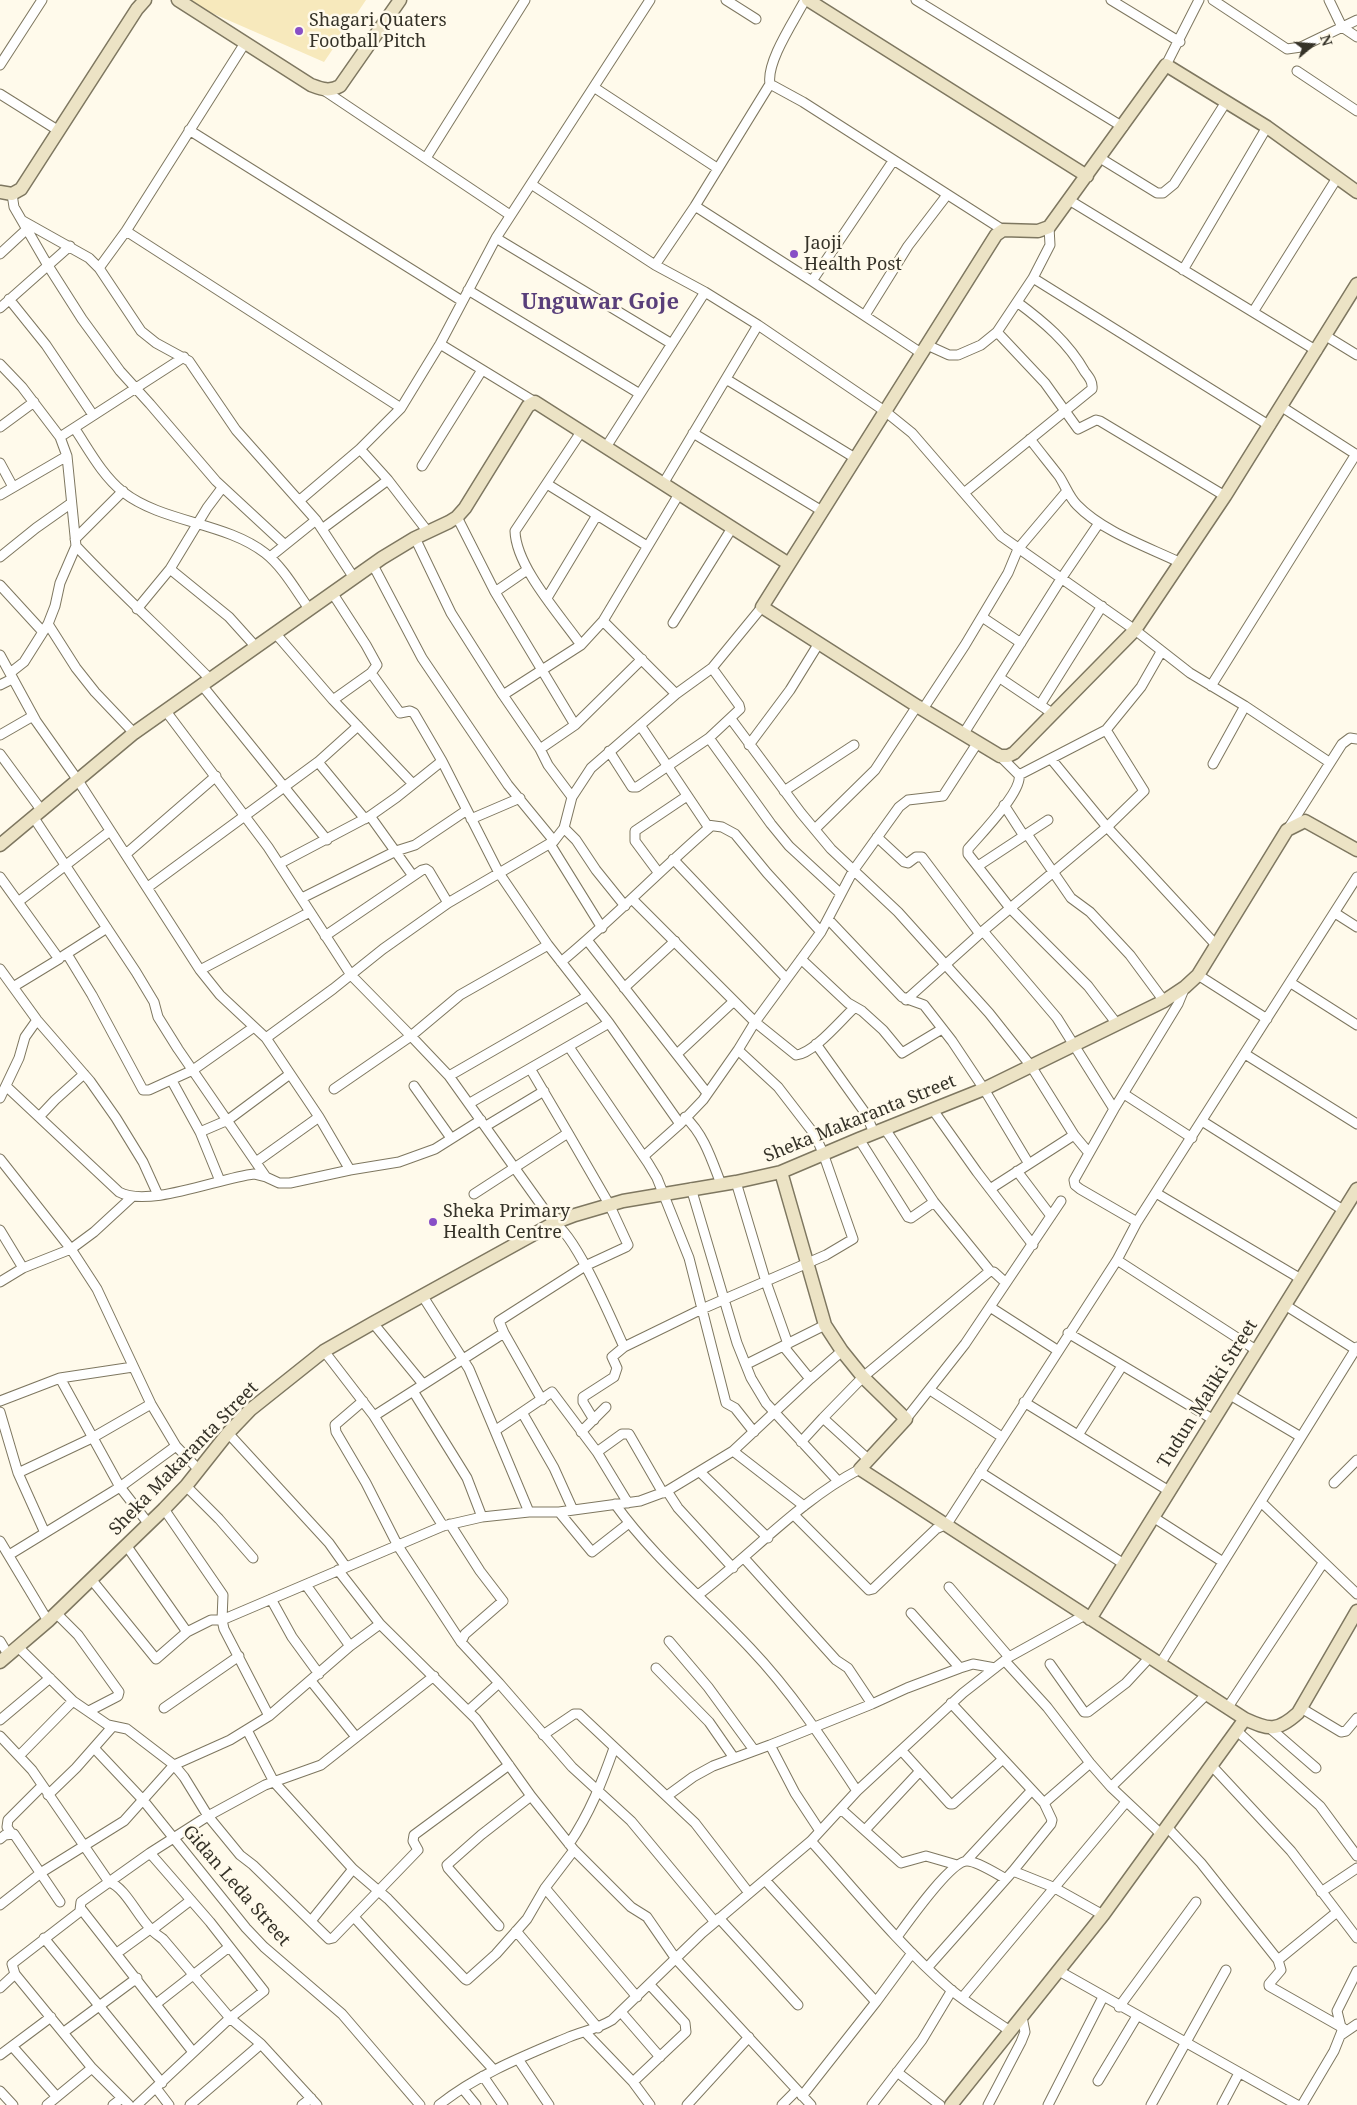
<!DOCTYPE html>
<style>
body{margin:0}
#map{position:relative;width:1357px;height:2105px;overflow:hidden;background:#fffaeb;font-family:"Noto Serif",serif}
canvas{display:block}
.north{position:absolute;left:1287px;top:20px;width:50px;height:50px;-webkit-text-stroke:4px #fffaeb;paint-order:stroke;rotate:72deg;font-size:14px;font-weight:700;line-height:20px;text-align:center;color:#353228}
.north::after{content:'';display:block;margin:auto;width:18px;height:22px;background:#353228;clip-path:polygon(50% 0,100% 100%,50% 72%,0 100%)}
</style>
<div id="map">
<canvas width="1357" height="2105"></canvas>
<div class="north">N</div>
</div>
<script>
const context = document.querySelector('canvas').getContext('2d');
context.lineJoin = 'round';
function fill(path, color) { context.fillStyle = color; context.fill(path, 'evenodd'); }
function strokePath(path, color, width, dash) { context.strokeStyle = color; context.lineWidth = width; context.lineCap = dash ? 'butt' : 'round'; context.setLineDash(dash || []); context.stroke(path); }
function drawText(font, color, halo, rows, align = 'center') {
  context.font = font + ' "Noto Serif",serif'; context.lineWidth = 5; context.setLineDash([]); context.textBaseline = 'middle'; context.strokeStyle = halo; context.fillStyle = color; for (const [text, x, y, turn = 0] of rows) {
    context.save(); context.translate(x, y); context.rotate((+turn || 0) * Math.PI / 180); context.textAlign = isNaN(turn) ? turn : align; if (halo) context.strokeText(text, 0, 0); context.fillText(text, 0, 0); context.restore();
  }
}
fill(new Path2D(`
 M182,0H366L324,62Z`), '#f7e9bc');
const street = new Path2D(`
 M726,0L756,19
 M805,0C794,21 766,62 770,84L803,102L1003,230
 M916,0L1123,127
 M1111,0L1180,42
 M1213,0L1287,49L1301,47L1357,20
 M1329,0L1342,27L1357,37
 M0,65L42,0
 M1166,65L1199,0
 M1297,71L1357,111
 M595,88L717,168
 M325,91L510,215
 M0,94L59,131
 M189,130L462,301
 M426,158L525,0
 M1100,158L1157,193H1163L1174,184L1226,102
 M531,184L655,265L705,292L758,325L886,412L912,433L1001,536L1135,630L1190,673L1245,706L1329,762
 M12,194L14,207L47,264L82,319L120,371L150,404L216,481L284,544
 M1069,200L1317,351
 M695,206L812,281L921,353
 M23,221L89,258L99,268L141,331L156,343L189,361L236,430L316,520L354,578
 M126,231L401,408
 M496,238L672,344
 M0,254L27,229
 M655,265L695,206L770,84
 M99,268L126,231L245,43
 M1183,270L1267,127
 M1033,278L1270,426
 M812,281L893,161
 M468,290L640,394
 M9,299L46,345L93,415
 M0,308L70,246
 M1253,312L1337,178
 M865,315L908,246L947,195
 M997,332L1045,383L1078,429L1096,420L1100,421L1225,496
 M1326,336L1357,355
 M440,344L535,402
 M927,345L949,355H958L981,345L997,332L1033,278L1050,245L1049,227
 M0,364L22,387L60,437L67,456L76,546L60,583L55,606L48,624L24,662L10,673
 M726,379L855,458
 M1282,407L1357,455
 M0,427L34,402
 M75,429C89,450 102,475 123,492C163,523 225,522 265,553C284,568 296,591 310,610
 M693,433L822,511
 M60,437L184,357
 M1030,439C1039,451 1049,463 1059,476C1065,485 1069,497 1077,505C1103,532 1148,547 1181,563
 M606,447L705,292
 M360,449L388,480L428,532
 M0,463L13,487
 M422,466L482,370
 M547,484L647,546
 M663,484L758,325
 M964,493L1092,389C1093,382 1089,377 1085,372C1068,342 1044,322 1017,302
 M0,495L67,456
 M300,500L360,449L401,408L440,344L496,238L650,0
 M457,517L495,592L575,725
 M322,529L388,480
 M415,538L451,613L503,695L540,749L548,765L572,797
 M75,539L123,491
 M76,546C119,592 165,633 209,678
 M0,557L36,528L70,504
 M270,557L316,520
 M373,565L422,658L508,785L554,841
 M170,569L229,617L256,647
 M0,585L43,632
 M495,592L527,570
 M333,594L366,645L377,665L371,673L333,700
 M547,598L597,515
 M137,609L170,569L207,508L222,488
 M982,617L1021,643
 M603,621L676,694
 M673,623L732,528
 M48,624L76,668L95,692L134,733
 M276,634L333,700L413,784
 M581,645C560,615 516,567 515,531L581,432
 M0,655L36,721L77,779L200,970L220,995L266,1038L319,1117L350,1170
 M371,673L400,713L410,711L414,713L442,761L499,873L548,945L609,1023L680,1124
 M1000,678L1052,713
 M201,684L327,840
 M0,685L12,679
 M1211,686L1356,454
 M503,695L581,645L603,621L679,494
 M1040,705L1102,606
 M923,709L965,645L1008,573L1018,549L1067,491
 M165,710L268,847L351,975L411,1036L334,1089
 M731,719L801,813L831,849L898,912L989,1013L1031,1066L1074,1135L1089,1153
 M640,725L707,825L722,827L735,834L767,873L821,932
 M964,733L1061,579L1099,523
 M0,735L33,716
 M709,738L771,824L789,846L841,894
 M749,745L790,690L819,643
 M540,749L575,725L642,659
 M609,751L632,787H637L709,738L740,709L739,705L712,668
 M0,754L42,811
 M1000,756L1019,775C1023,791 979,836 968,849V854L1010,908L1088,986L1117,1024
 M1052,760L1107,827L1216,945
 M318,762L365,819
 M1213,764L1245,706
 M1019,775L1106,730L1141,687L1161,652
 M784,791L854,745
 M1004,805L1024,836
 M370,816L413,876
 M34,818L136,972L154,1002L158,1017L178,1049L266,1177
 M471,819L520,798
 M564,828L576,840L596,870L625,906
 M815,829L875,770L917,706
 M1288,829L1342,744L1350,738L1357,739
 M1027,834L1071,898L1090,912L1130,955L1164,1001
 M877,837L904,862L908,863L916,857H922L980,934
 M550,844L602,928
 M126,854L216,776
 M673,859L786,978
 M279,864L370,816L397,797L442,761
 M978,866L1048,820
 M658,872L635,841V831L687,796
 M0,877L59,959L13,987
 M148,887L318,762L358,726
 M302,898L396,851L415,845L467,810
 M632,899L755,1022L796,1055C813,1054 841,1020 854,1008
 M18,902L110,831
 M1335,913L1357,927
 M828,919L902,997L924,1005L952,1041L984,1089L1029,1164
 M983,931L1057,1018L1114,1109
 M325,936L422,870L426,869L429,871L448,903
 M587,940L707,1093
 M548,945L460,995L411,1036L449,1076L554,1223C576,1235 612,1321 624,1347
 M67,954L92,995L143,1090H149L193,1070L254,1027
 M63,956L107,928
 M801,959L848,1003L862,1011L883,1030L902,1053L942,1029
 M561,962C613,919 659,871 710,827
 M0,969L37,1020L90,1081L116,1118L143,1162L158,1195
 M200,970L310,912
 M1198,975L1267,1019
 M1291,983L1357,1025
 M624,988L675,941
 M906,1000L983,931L1107,827L1144,791L1106,730
 M266,1038L333,989L383,949L448,903L554,841L564,828L572,797L591,768L676,694L712,668L762,607
 M816,1044L866,1114L874,1133
 M569,1047L648,1163L657,1178L689,1258L726,1403L735,1408L754,1432
 M677,1054L734,1001
 M1245,1054L1357,1124
 M449,1076L588,996
 M172,1081L200,1132L220,1181
 M414,1086L451,1138
 M7,1087L119,1192C148,1208 219,1178 254,1174L266,1177L279,1183H290L350,1170L399,1162L435,1149L481,1120
 M1124,1094L1192,1138
 M0,1098L19,1058L25,1037L37,1020
 M470,1103L609,1023
 M933,1110L977,1172L1033,1245
 M39,1117L55,1100L84,1074
 M685,1117C704,1134 712,1161 721,1184
 M1202,1121L1343,1210
 M486,1126L544,1091
 M885,1129L934,1202L990,1271
 M200,1132L228,1120L290,1074
 M859,1139L908,1217L911,1218L934,1202
 M644,1156L680,1124L703,1100L738,1050L755,1022L821,932L853,871L899,807L908,800L943,796L978,742
 M0,1159L71,1249L97,1289L151,1404L176,1446L199,1470
 M256,1162L319,1117
 M1017,1171L1051,1216
 M736,1182L766,1282L788,1344
 M691,1188L737,1343L751,1378L766,1403L838,1481
 M990,1189L1074,1135
 M1156,1193L1301,1279
 M474,1194L568,1133L531,1070
 M1137,1222L1080,1189L1075,1185L1074,1180L1114,1109L1178,1004L1185,987
 M0,1230L23,1268
 M1117,1260L1256,1350
 M0,1282L23,1268L71,1249L94,1232L132,1197
 M422,1295L469,1369L529,1512
 M1285,1305L1355,1349
 M990,1307L1057,1350
 M373,1323L423,1384
 M504,1333L499,1321L585,1266L626,1247L628,1245L609,1204L568,1133
 M1068,1333L1214,1420
 M784,1347L810,1379
 M324,1351L374,1416L443,1526
 M747,1364L825,1325
 M60,1378L120,1487L148,1523
 M930,1390L1002,1437
 M413,1391L467,1478L482,1517
 M1230,1395L1301,1437
 M0,1401L60,1378L133,1367
 M363,1401L335,1425L336,1432L366,1483L398,1546L461,1642L499,1683L572,1767L631,1821L715,1922
 M1024,1402L1169,1491
 M0,1412L18,1473L45,1533
 M523,1414L554,1468L573,1510
 M374,1416L504,1333L542,1400
 M906,1419L965,1344L1061,1201
 M594,1420L583,1402V1397L614,1377L617,1368L612,1357L624,1347L702,1309L826,1255L853,1239L823,1153L815,1135L778,1087L738,1050
 M496,1430L552,1392L597,1452L628,1503
 M581,1432L606,1407
 M228,1433L329,1543L346,1567
 M1078,1435L1122,1366
 M801,1442L823,1418
 M733,1451L810,1379L842,1351
 M597,1452L622,1434H629L663,1493
 M868,1459L823,1418L863,1377L990,1271L994,1272L1006,1283
 M700,1472L768,1538
 M980,1472L1124,1564
 M18,1473L92,1438L151,1404
 M1334,1483L1357,1460
 M186,1486L219,1519L253,1558
 M667,1491L678,1508L733,1568
 M1261,1502L1357,1594
 M615,1504C653,1557 705,1600 750,1648C791,1691 824,1741 857,1791
 M164,1509L223,1595L222,1620L224,1629L269,1716
 M559,1512L592,1552L629,1523
 M794,1515L869,1590L873,1589L936,1529L947,1524L1117,1260L1137,1222L1357,877
 M1153,1517L1223,1562
 M450,1524L480,1571L503,1601L465,1634L461,1642
 M0,1541L48,1621
 M126,1545L187,1632
 M9,1555L120,1487L176,1446
 M744,1558L836,1660L848,1668L872,1704
 M338,1570L380,1624L476,1719L531,1796L574,1850L631,1907L647,1917L676,1959L811,2105
 M91,1579L156,1659L187,1632L211,1620H222L443,1526L482,1517L529,1512H559L640,1501L667,1491L733,1451L804,1506
 M306,1585L350,1646
 M949,1587L1009,1657
 M698,1595C752,1554 799,1501 860,1469
 M271,1599L292,1637L319,1674
 M56,1613L78,1635L119,1692L118,1696L89,1711
 M911,1613L960,1668
 M0,1641L9,1656
 M669,1641L708,1687L754,1750
 M18,1647L73,1701L108,1725L127,1729L174,1765L184,1777L208,1816L240,1855L253,1865L329,1939L333,1938L418,1850L413,1841L414,1835L509,1765
 M1005,1661L1047,1707L1090,1763L1111,1787L1162,1835
 M1050,1664L1084,1712H1088L1126,1683L1150,1657
 M1160,1664L1357,1347
 M656,1668L709,1722L734,1758
 M311,1681L356,1737
 M1228,1707L1323,1563
 M164,1708L239,1656
 M1301,1708L1341,1732L1346,1731L1357,1718
 M469,1710L499,1683
 M0,1720L50,1678
 M1271,1729L1316,1768
 M247,1730L274,1782L353,1869L388,1899L465,1979L467,1980L496,1954L527,1919L545,1888L574,1850
 M1237,1731L1320,1806L1357,1856
 M543,1735L574,1714H579L695,1823L749,1893
 M0,1736L32,1770L109,1882C125,1887 138,1917 151,1929C154,1933 159,1936 163,1939L230,2018L261,2044L317,2105
 M770,1745L795,1793L820,1831
 M94,1748L143,1800L246,1928L264,1947L342,2014L420,2105
 M902,1751L950,1804H953L1003,1759
 M19,1756L73,1701
 M1212,1766L1291,1851L1357,1938
 M1111,1787L1208,1693
 M48,1795L76,1768L113,1726
 M667,1796L693,1777L713,1766L770,1745L872,1704L907,1688L960,1668L973,1664L995,1668
 M1044,1803L1090,1763
 M842,1810L901,1863L926,1856L957,1865
 M1167,1827L1201,1863L1278,1960L1281,1970L1269,1984V1986L1343,2028
 M865,1830L920,1771
 M11,1833L7,1827L8,1820L42,1786
 M0,1839L5,1835L14,1834L60,1902
 M811,1841C856,1891 899,1945 950,1989C968,2004 990,2017 1010,2031
 M569,1844C590,1813 602,1782 614,1748
 M966,1861L1032,1790
 M1013,1871L1053,1887L1103,1915
 M765,1880L876,2002
 M545,1888L637,1997
 M1321,1892L1357,1868
 M0,1905L42,1872L124,1821L174,1765L230,1740L269,1716L350,1646L380,1624
 M80,1910L81,1902L150,1853L208,1816L265,1785L321,1765L434,1676
 M354,1917L493,2069
 M719,1918L798,2005
 M311,1921L353,1869
 M499,1926L448,1868L447,1865L481,1835L531,1796
 M152,1930L191,1900
 M516,1931L598,2028
 M897,1937C908,1922 951,1861 967,1861C977,1861 997,1874 1006,1879
 M44,1938L162,2083
 M117,1953L150,1929
 M1278,1960L1337,1912
 M927,1968L1013,1871L1051,1824L1052,1820L1044,1803L951,1703
 M1059,1971L1297,2105
 M0,1988L15,1974
 M962,1998L1126,1802
 M156,2004L229,1947
 M1119,2007L1196,1902
 M621,2012L660,2057
 M64,2032L137,1978
 M585,2032L633,2082L650,2105
 M1341,2035L1357,2024
 M12,2046L57,2097
 M0,2055L51,2017
 M518,2059L549,2105
 M897,2072L940,2105
 M483,2076L503,2105
 M1098,2081L1137,2016
 M633,2082L686,2032L685,2023L650,1985
 M156,2088L169,2105
 M463,2089L476,2105
 M0,2091L13,2105
 M802,2096L876,2002L912,1953
 M47,2105L92,2068
 M113,2105L122,2098
 M129,2105L92,2068L15,1974L12,1964L82,1910L193,2052
 M137,2105L230,2018L264,1991L210,1922L150,1853
 M190,2105L261,2044
 M302,2105L311,2098
 M439,2105C478,2074 524,2056 569,2037C584,2031 597,2029 612,2020L702,1933L811,1841L857,1791L963,1693L1009,1657L1085,1615
 M687,2105L749,2037
 M782,2105L797,2090
 M872,2105L922,2040L952,1990
 M988,2105L1021,2042L1025,2032L1022,2017
 M1048,2105L1103,1997
 M1151,2105L1226,1970
 M1222,2105L1239,2073
 M1302,2105L1334,2051L1342,2031L1337,2011L1357,1971`);
const secondary = new Path2D(`
 M178,0L311,85C322,89 329,92 340,86L400,0
 M808,0L1087,176
 M0,192L12,194L21,189L137,9L145,0
 M1357,192L1267,127L1166,65L1049,227L1038,231L1003,230L996,235L762,607L917,706L1000,756H1008L1014,753L1135,630L1225,496L1357,284
 M0,845L134,733L382,558L415,538L449,522L457,517L465,508L528,406L535,402L789,564
 M781,1172L825,1325L842,1351L863,1377L906,1419L860,1469L1245,1719C1269,1730 1277,1732 1298,1713L1357,1611
 M1090,1619L1357,1189
 M0,1662L48,1621L164,1509L186,1486L228,1433L250,1410L324,1351L373,1323L554,1223L575,1215L623,1201L736,1182L781,1172L859,1139L984,1089L1164,1001L1185,987L1198,975L1287,830L1305,821L1357,850
 M951,2105L1103,1915L1245,1719`);
strokePath(street, '#7e7760', 11);
strokePath(secondary, '#7e7760', 15);
strokePath(street, '#fff', 9);
strokePath(secondary, '#ece3c5', 12);
for (const [x, y, r, color] of [
 [299,31,5,"#884fc6"],
 [794,254,5,"#884fc6"],
 [433,1222,5,"#884fc6"]
]) { const dot = new Path2D(); dot.arc(x, y, r, 0, 2 * Math.PI); context.fillStyle = color; context.fill(dot); strokePath(dot, '#fffaeb', 2); }
drawText('18px', '#353228', '#fffaeb', [
 ["Shagari Quaters",309,21],
 ["Football Pitch",309,42],
 ["Jaoji",804,244],
 ["Health Post",804,265],
 ["Sheka Primary",443,1212],
 ["Health Centre",443,1233]
], 'left');
drawText('18px', '#353228', '#fffaeb', [
 ["Sheka Makaranta Street",860,1119,-22],
 ["Tudun Maliki Street",1208,1394,-58],
 ["Sheka Makaranta Street",184,1459,-46],
 ["Gidan Leda Street",236,1886,49]
]);
drawText('bold 22px', '#593f7a', '#fffaeb', [
 ["Unguwar Goje",600,303]
]);
</script>
